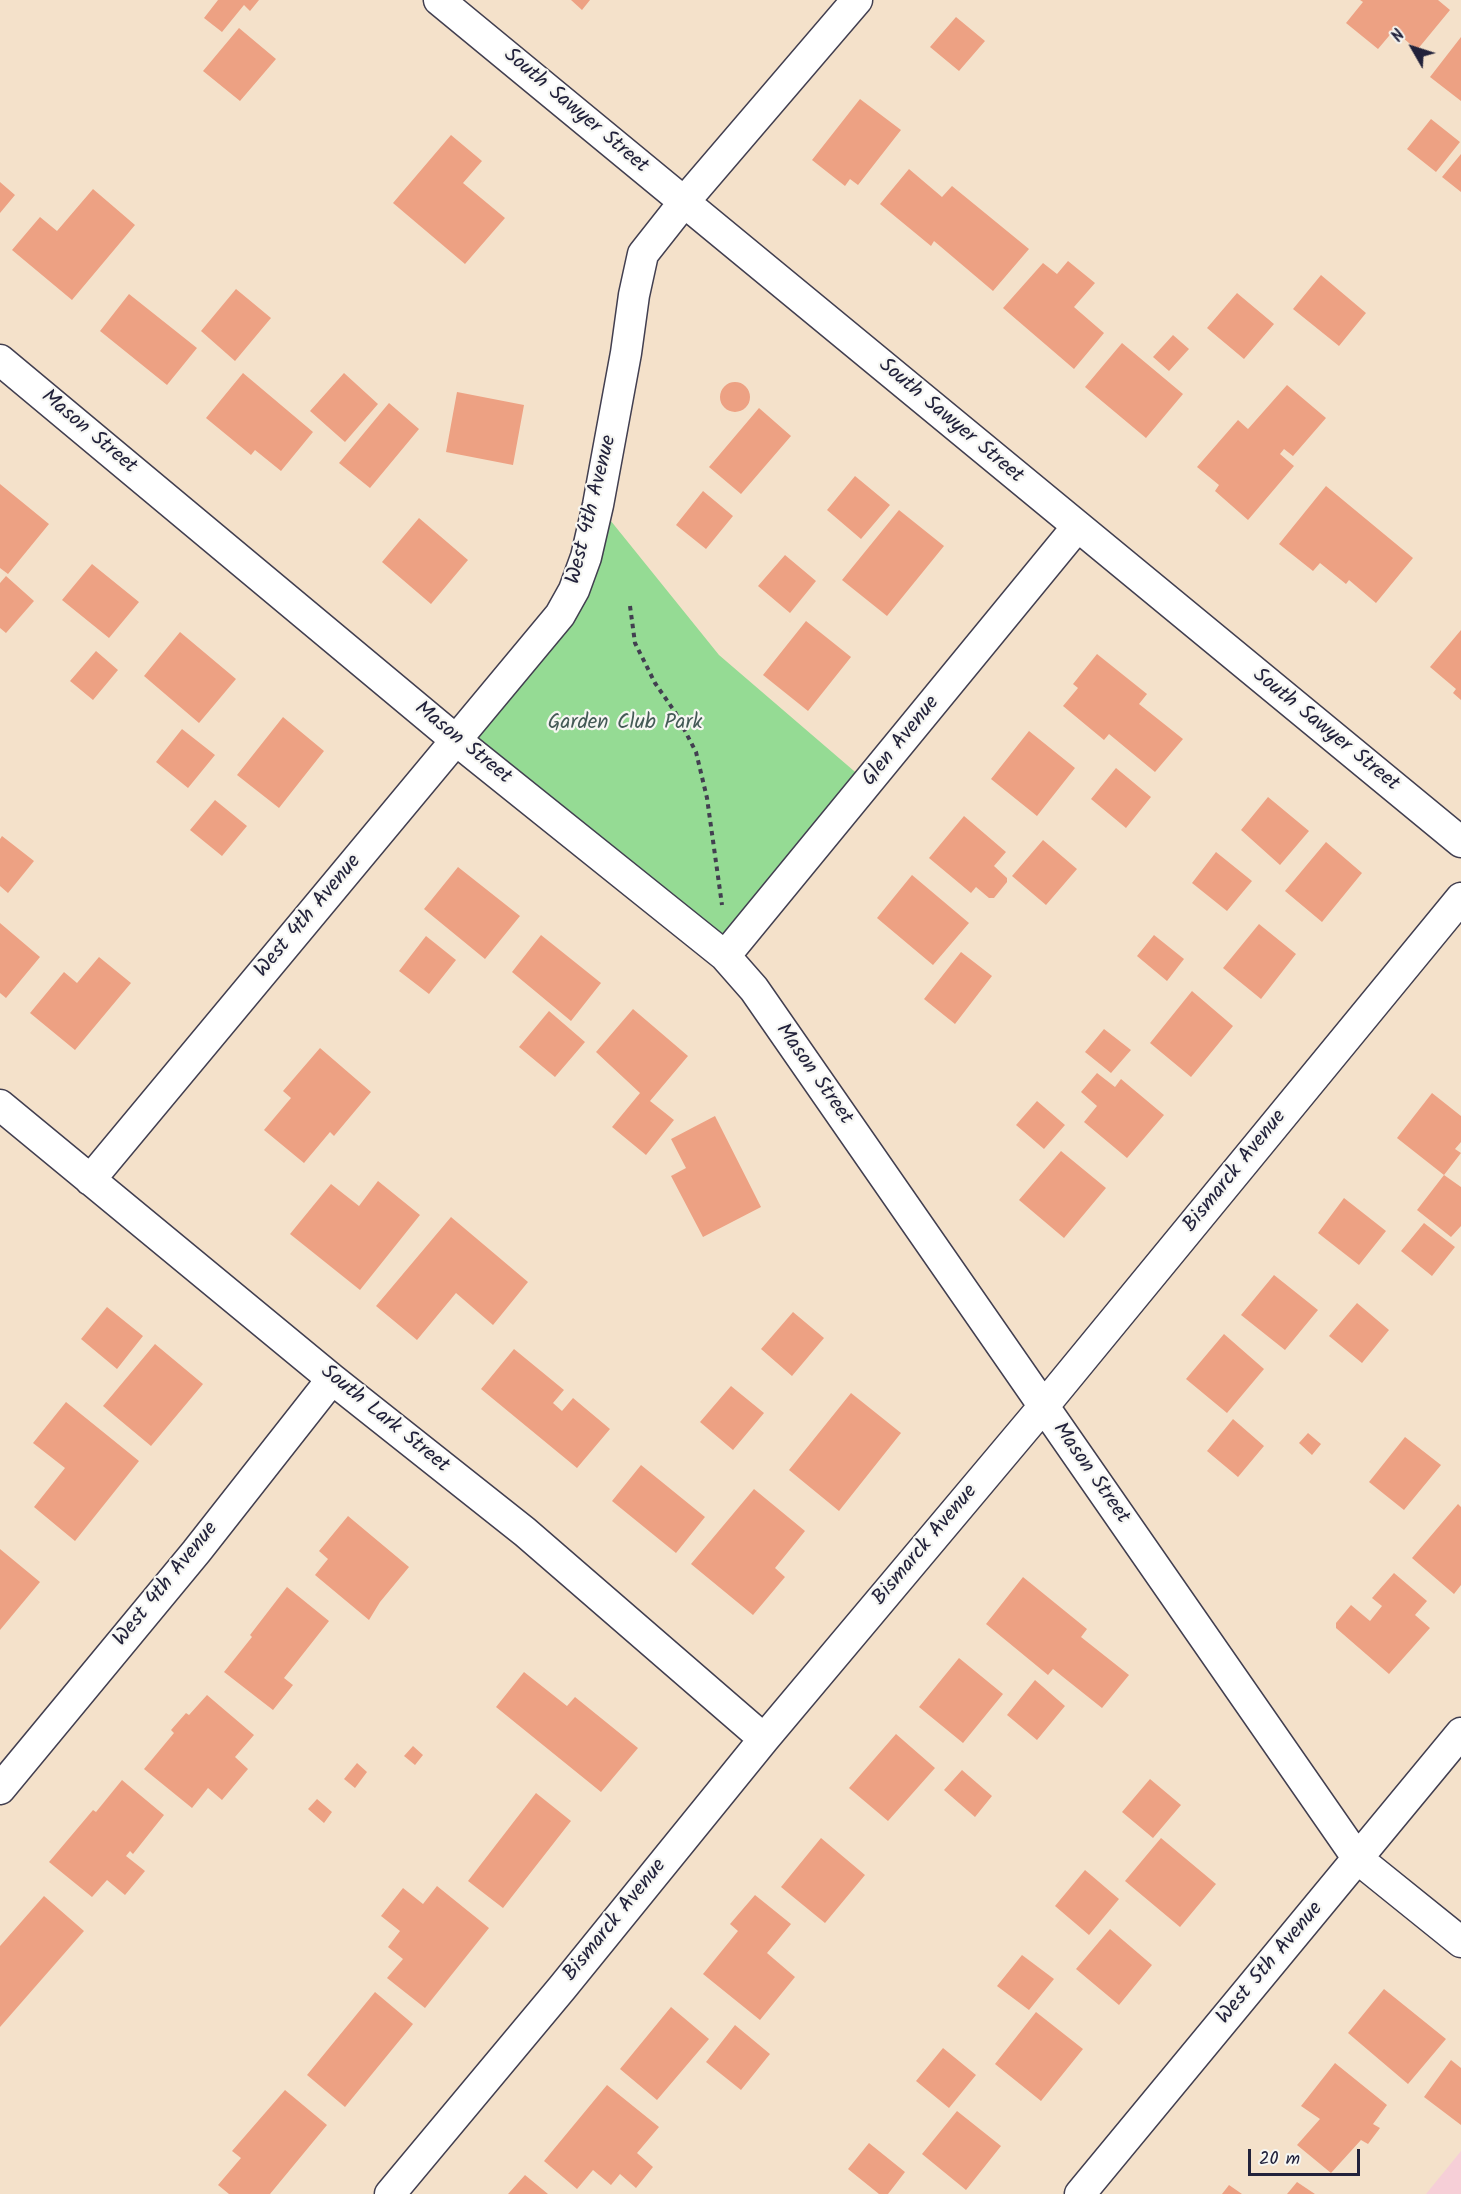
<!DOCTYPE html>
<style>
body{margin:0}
#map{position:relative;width:1461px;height:2194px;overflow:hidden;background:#f4e1ca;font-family:Kalam,sans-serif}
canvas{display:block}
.north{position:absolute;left:1383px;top:18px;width:60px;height:60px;-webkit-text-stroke:4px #f6f6f2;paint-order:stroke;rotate:309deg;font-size:16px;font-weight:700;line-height:24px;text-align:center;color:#22223b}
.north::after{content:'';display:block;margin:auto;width:21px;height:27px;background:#22223b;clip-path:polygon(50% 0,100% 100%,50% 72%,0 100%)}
.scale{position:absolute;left:1248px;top:2149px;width:112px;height:27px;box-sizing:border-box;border:3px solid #22223b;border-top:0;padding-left:8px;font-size:18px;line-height:21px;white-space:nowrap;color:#22223b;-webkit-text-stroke:4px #f6f6f2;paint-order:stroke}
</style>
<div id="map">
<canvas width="1461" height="2194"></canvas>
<div class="north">N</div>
<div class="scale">20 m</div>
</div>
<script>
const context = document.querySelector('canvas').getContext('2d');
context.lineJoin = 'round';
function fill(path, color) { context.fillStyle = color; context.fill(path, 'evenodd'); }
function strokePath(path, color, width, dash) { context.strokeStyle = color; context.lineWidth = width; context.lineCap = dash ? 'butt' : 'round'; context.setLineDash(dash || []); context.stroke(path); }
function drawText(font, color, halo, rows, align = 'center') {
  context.font = font + ' Kalam,sans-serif'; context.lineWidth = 4.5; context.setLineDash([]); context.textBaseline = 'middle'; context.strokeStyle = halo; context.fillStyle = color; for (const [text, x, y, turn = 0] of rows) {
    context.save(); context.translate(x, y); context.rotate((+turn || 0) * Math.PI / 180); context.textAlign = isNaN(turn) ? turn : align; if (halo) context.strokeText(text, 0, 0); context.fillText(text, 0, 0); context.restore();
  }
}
fill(new Path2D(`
 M1461,2151V2194H1426Z`), '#f6cfd7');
fill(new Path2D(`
 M598,505L719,655L868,783L725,956L457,741L544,637Z`), '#95db94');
fill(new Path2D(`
 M218,0H259L250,11L244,5L222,32L204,18Z
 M571,0H590L582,10Z
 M1360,0H1438L1450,10L1417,50L1394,30L1378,49L1346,23L1363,2Z
 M956,17L985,41L959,71L930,47Z
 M239,28L276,59L240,101L203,71Z
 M1461,37V101L1430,77Z
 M860,99L901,130L858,185L850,179L845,186L812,160Z
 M1431,119L1460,142L1436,172L1407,149Z
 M451,135L482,161L463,183L505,218L465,264L393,203Z
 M1461,154V192L1442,177Z
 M909,169L942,197L952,186L1029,249L993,291L934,241L931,246L880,204Z
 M0,182L15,195L0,213Z
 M93,189L135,225L72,300L12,250L40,217L57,231Z
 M1068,261L1095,283L1074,307L1104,333L1074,369L1003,308L1043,263L1057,274Z
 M1321,275L1366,313L1339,346L1293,309Z
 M236,289L271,318L235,361L201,331Z
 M1237,293L1274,324L1244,359L1207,328Z
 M129,294L197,348L167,385L100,331Z
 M1173,335L1189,349L1169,371L1153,357Z
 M1122,343L1183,394L1146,438L1085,387Z
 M243,373L313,432L281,471L255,450L251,455L206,418Z
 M344,373L378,404L345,442L310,411Z
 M720 397a15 15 0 1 1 30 0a15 15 0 1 1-30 0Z
 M1287,385L1326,418L1293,456L1284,449L1280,454L1294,466L1248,520L1215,491L1219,485L1197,467L1238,420L1248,429Z
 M457,392L524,405L513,465L446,452Z
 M389,403L419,429L370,488L339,463Z
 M759,408L791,436L741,494L709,467Z
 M855,476L890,505L861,539L827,510Z
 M0,484L49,524L8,574L0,568Z
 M1326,486L1413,558L1376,603L1349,580L1346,584L1320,563L1313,571L1279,544Z
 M703,491L733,516L706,549L676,525Z
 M899,510L944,546L887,616L842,580Z
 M419,518L468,560L431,604L382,562Z
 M785,555L816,581L790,613L758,586Z
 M92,564L139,602L109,638L62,600Z
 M6,576L34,601L6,633L0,628V583Z
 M806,621L851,657L808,711L763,675Z
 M1461,630V700L1453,693L1456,689L1430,667Z
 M180,632L236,679L199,723L144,676Z
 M96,651L118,670L93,700L70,681Z
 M1097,654L1147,694L1139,704L1183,739L1155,772L1109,734L1104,740L1063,706L1078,688L1073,684Z
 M283,717L324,751L279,808L237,775Z
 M182,729L215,755L188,788L156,762Z
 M1029,731L1075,768L1037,816L991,779Z
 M1116,768L1151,797L1126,828L1091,799Z
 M1268,797L1309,831L1280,865L1241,830Z
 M215,800L247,826L222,856L190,830Z
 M964,816L1006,852L994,866L1007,878V882L994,898H989L976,887L971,893L929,858Z
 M2,836L34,861L8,893L0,886V839Z
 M1043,840L1077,869L1046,905L1012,876Z
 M1326,842L1362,873L1322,922L1285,891Z
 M1216,852L1252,881L1227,911L1192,883Z
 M458,867L520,916L485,959L424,909Z
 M912,875L969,923L933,965L877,918Z
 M0,923L40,957L6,998L0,993Z
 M1259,924L1296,954L1261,999L1223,968Z
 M541,935L601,983L571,1021L512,972Z
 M1154,935L1184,959L1167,981L1137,956Z
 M426,936L456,960L429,994L399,971Z
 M961,952L992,976L955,1024L924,999Z
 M99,957L131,983L75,1050L30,1013L64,972L77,983Z
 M1192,991L1233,1026L1191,1077L1150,1043Z
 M633,1009L688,1056L650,1101L674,1120L646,1155L612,1127L640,1093L596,1052Z
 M549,1011L585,1042L555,1077L519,1047Z
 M1104,1029L1131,1050L1111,1073L1085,1052Z
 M320,1048L371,1092L334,1136L330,1132L304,1163L264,1130L291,1098L283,1091Z
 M1097,1073L1115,1087L1121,1079L1164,1115L1127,1158L1084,1122L1097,1106L1081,1092Z
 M1432,1093L1461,1116V1142L1455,1149L1461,1153L1444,1175L1397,1138Z
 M1037,1101L1065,1125L1044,1149L1016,1125Z
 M715,1116L761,1207L703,1237L671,1176L686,1168L671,1139Z
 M1061,1151L1106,1188L1064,1238L1019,1200Z
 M1444,1175L1461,1187V1226L1451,1237L1417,1210Z
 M378,1181L420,1215L360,1290L290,1234L331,1184L359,1206Z
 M1344,1198L1386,1231L1359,1265L1318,1233Z
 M451,1217L528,1282L493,1325L456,1293L417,1340L376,1306Z
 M1424,1223L1455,1247L1432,1276L1401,1251Z
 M1274,1275L1318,1310L1285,1350L1241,1315Z
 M1357,1303L1389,1330L1362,1363L1329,1336Z
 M107,1307L143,1336L117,1369L81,1339Z
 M793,1312L824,1338L792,1376L761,1349Z
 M1224,1334L1264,1369L1227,1413L1186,1379Z
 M155,1344L203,1384L151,1446L103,1406Z
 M514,1349L564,1390L553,1403L562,1411L573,1398L610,1429L577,1468L481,1389Z
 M731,1386L764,1413L733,1450L700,1422Z
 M851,1393L901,1433L839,1511L789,1470Z
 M66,1402L139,1461L75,1541L34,1507L65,1468L33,1443Z
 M1233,1419L1264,1446L1238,1477L1207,1451Z
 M1308,1433L1321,1444L1312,1455L1299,1443Z
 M1405,1437L1441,1465L1404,1510L1369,1482Z
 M641,1465L705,1517L676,1553L612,1501Z
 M754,1489L805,1531L775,1568L785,1577L753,1615L691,1564Z
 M1458,1504L1461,1507V1585L1454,1594L1412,1558Z
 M348,1516L409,1567L380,1602L369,1620L315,1575L328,1559L319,1551Z
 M0,1549L40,1582L0,1630Z
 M1394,1573L1427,1601L1415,1615L1430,1628L1389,1674L1336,1628V1623L1351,1605L1370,1621L1382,1606L1372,1598Z
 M1023,1577L1087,1629L1081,1637L1129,1675L1102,1708L1053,1669L1048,1675L986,1624Z
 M287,1587L329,1621L284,1678L293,1685L273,1710L224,1672L252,1637L250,1635Z
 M959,1658L1003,1694L963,1743L919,1707Z
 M524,1672L567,1706L575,1697L638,1748L601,1792L496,1707Z
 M1035,1680L1065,1706L1037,1740L1007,1715Z
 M207,1695L254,1735L235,1757L248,1769L222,1800L208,1788L192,1808L144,1769L174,1733L171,1730L186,1713L189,1715Z
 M896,1734L935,1768L888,1821L849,1788Z
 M413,1746L423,1755L415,1765L404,1756Z
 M357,1763L367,1772L355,1788L344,1779Z
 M962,1770L992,1796L975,1817L944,1790Z
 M1150,1779L1181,1805L1153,1838L1122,1812Z
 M122,1780L164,1815L133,1854L130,1851L126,1856L145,1871L125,1895L107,1880L92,1897L49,1862L93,1810L96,1812Z
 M536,1793L571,1821L503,1908L468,1881Z
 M317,1799L332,1812L324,1823L308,1809Z
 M821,1838L865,1875L825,1923L781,1887Z
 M1161,1838L1216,1884L1180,1927L1125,1881Z
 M1085,1870L1119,1899L1089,1935L1055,1906Z
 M437,1886L489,1928L425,2008L387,1978L403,1959L388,1947L400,1931L381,1916L403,1888L423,1904Z
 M755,1895L791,1924L767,1953L795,1977L760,2020L703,1974L738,1931L730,1924Z
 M44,1896L84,1931L0,2027V1946Z
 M1110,1929L1152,1965L1119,2005L1076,1969Z
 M1022,1955L1054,1979L1029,2010L997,1986Z
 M1384,1989L1446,2039L1408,2084L1348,2033Z
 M375,1992L413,2024L345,2107L307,2075Z
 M671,2007L709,2039L657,2100L620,2069Z
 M1036,2012L1083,2049L1041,2101L995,2064Z
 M735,2025L770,2054L741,2090L706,2062Z
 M943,2048L976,2075L949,2108L916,2081Z
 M1451,2060L1461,2068V2125L1424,2097Z
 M1335,2063L1387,2105L1373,2124L1380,2128L1368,2144L1361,2140L1331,2173L1297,2145L1320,2119L1301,2106Z
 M607,2085L659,2127L637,2153L653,2167L636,2188L620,2174L611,2185L593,2170L577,2189L544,2161Z
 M285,2090L327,2125L270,2194H229L218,2185L241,2158L232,2151Z
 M957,2111L1001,2146L966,2190L922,2154Z
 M869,2143L905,2172L888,2194H879L848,2169Z
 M525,2175L548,2194H508Z
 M1297,2182L1315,2194H1287Z
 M1229,2185L1242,2194H1222Z`), '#eda183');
const minor = new Path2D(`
 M439,0L1461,842
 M0,360L457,741L725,956L754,989L1358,1859L1461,1942
 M725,956L1077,527
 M0,1105L332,1379L525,1532L764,1739
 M90,1180L560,615L574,590L586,557L598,505L626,353L634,295L643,254L684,202L857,0
 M0,1789L196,1552L332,1379
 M390,2194L562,1988L764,1739L1043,1407L1461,898
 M1080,2194L1461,1733`);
strokePath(minor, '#423f50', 33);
strokePath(new Path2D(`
 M630,606L635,643L655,683L675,712L696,752L707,798L722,905`), '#423f50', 4, [4.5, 4.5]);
strokePath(minor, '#fff', 30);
drawText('21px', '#22223b', '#f6f6f2', [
 ["South Sawyer Street",575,112,40],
 ["South Sawyer Street",950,422,40],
 ["Mason Street",88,433,40],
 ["West 4th Avenue",593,510,-76],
 ["South Sawyer Street",1325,731,39],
 ["Glen Avenue",902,742,-51],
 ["Mason Street",462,744,39],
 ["West 4th Avenue",309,917,-50],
 ["Mason Street",813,1075,55],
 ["Bismarck Avenue",1236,1172,-51],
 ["South Lark Street",384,1420,39],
 ["Mason Street",1090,1474,55],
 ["Bismarck Avenue",926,1546,-50],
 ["West 4th Avenue",167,1585,-51],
 ["Bismarck Avenue",616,1921,-51],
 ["West 5th Avenue",1271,1964,-50]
]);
drawText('21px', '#445a56', '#f6f6f2', [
 ["Garden Club Park",625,724]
]);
</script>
